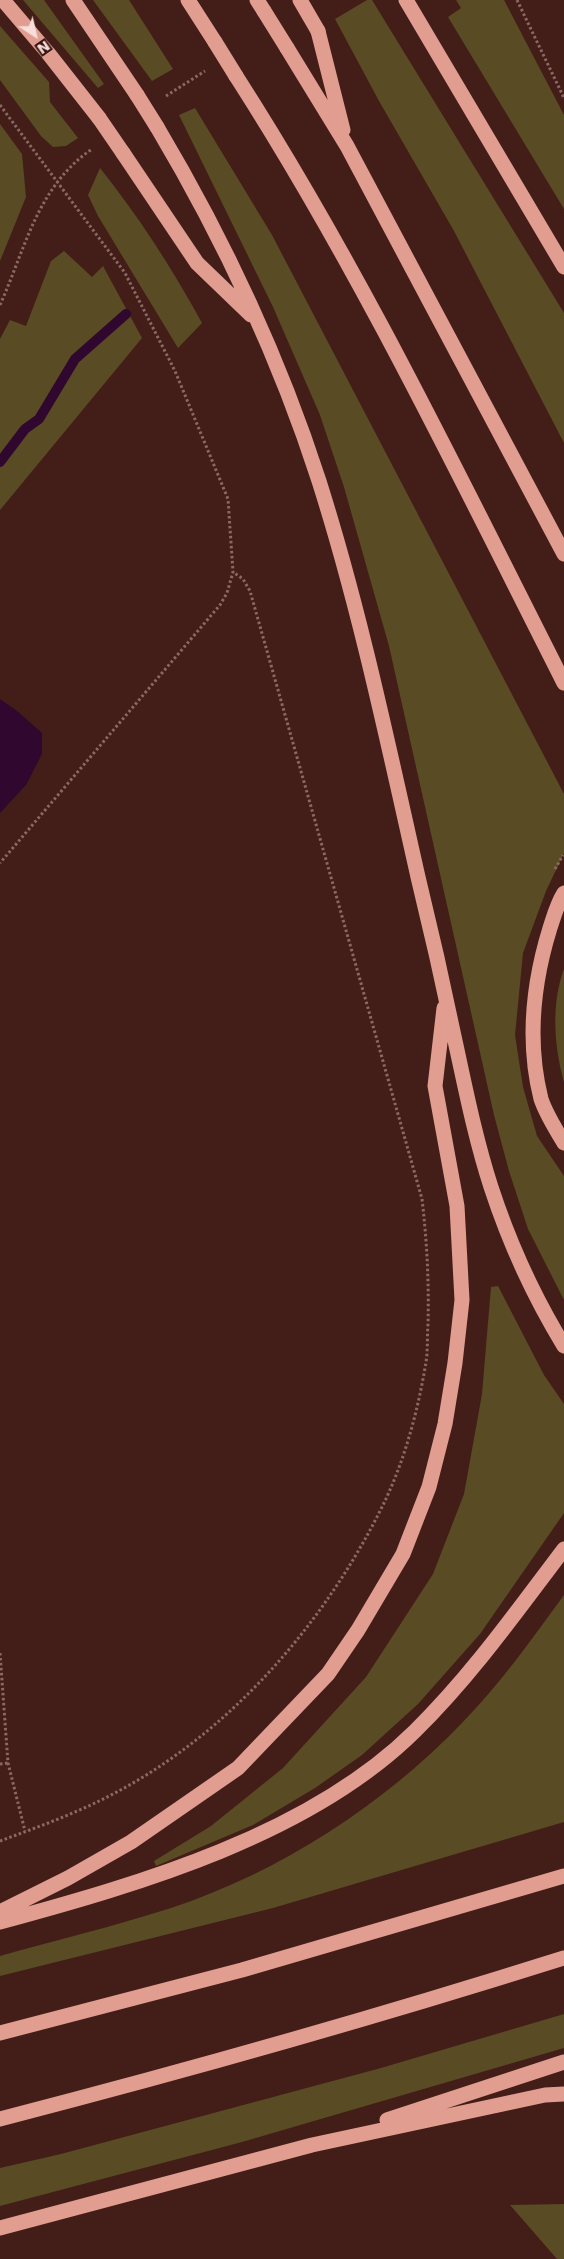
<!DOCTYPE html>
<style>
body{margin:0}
#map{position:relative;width:564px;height:2259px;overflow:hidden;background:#431e18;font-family:"DejaVu Sans",sans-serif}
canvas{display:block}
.north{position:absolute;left:10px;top:10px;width:50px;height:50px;-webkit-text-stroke:4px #38140f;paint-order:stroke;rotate:145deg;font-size:14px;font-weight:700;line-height:20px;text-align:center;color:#f8deda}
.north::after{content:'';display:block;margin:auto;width:18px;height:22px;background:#f8deda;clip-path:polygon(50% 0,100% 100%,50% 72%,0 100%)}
</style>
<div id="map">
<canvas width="564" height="2259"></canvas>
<div class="north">N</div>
</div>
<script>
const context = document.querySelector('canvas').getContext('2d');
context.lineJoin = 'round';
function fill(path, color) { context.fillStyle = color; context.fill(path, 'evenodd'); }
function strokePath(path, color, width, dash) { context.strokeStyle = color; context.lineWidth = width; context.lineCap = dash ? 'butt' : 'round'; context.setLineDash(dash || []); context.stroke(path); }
fill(new Path2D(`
 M23,0H44L104,84L98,88Z
 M93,0H129L173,69L152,81Z
 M367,0H372L564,313V443L454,231L379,101L335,19Z
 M456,0H504L564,115V209L448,17L461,8Z
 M0,26L49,82L50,102L78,138L66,146L53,147L41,136L0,80Z
 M195,108L272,235L564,794V853L546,891L523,953L515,1035L523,1087L537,1136L564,1176V1300L528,1229L509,1171L494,1115L389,646L344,487L320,415L273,307L179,115Z
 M0,124L22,154L26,197L0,261Z
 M100,168C139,217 172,268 202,323L178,348L98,216L88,195Z
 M64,251L92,277L103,266L142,338L0,510V339L10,320L26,326L51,261Z
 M564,969V1082C554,1047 551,1003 564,969Z
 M498,1286L544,1375L564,1404V1513L480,1634L418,1704L362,1755L315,1788L253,1825L156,1866L154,1861L211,1826L283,1768L366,1677L433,1574L464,1494L482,1394L491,1287Z
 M564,1595V1822L273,1908L0,1976V1956C57,1940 115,1926 171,1908C280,1872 383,1805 462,1723C500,1684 532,1639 564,1595Z
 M564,2014V2048L242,2142L0,2206V2168L61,2154L381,2068Z
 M564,2204V2259H557L510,2205Z`), '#594b24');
fill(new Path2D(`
 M0,699L17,711L42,733V754L26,785L0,813Z`), '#30072e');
strokePath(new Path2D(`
 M0,462L25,429L39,419L75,359L126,314`), '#30072e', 10);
strokePath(new Path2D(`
 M517,0L564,98
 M166,96L205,71
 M0,105L125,273L175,371L228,499L233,572L227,593L220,605L0,863
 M0,305C26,247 37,187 92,149
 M555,869L563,855
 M0,1653L8,1763L25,1831
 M0,1764L8,1763
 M0,1841C38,1827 77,1813 113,1794C230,1733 324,1624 382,1507C404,1463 418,1411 426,1362C428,1350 427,1337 428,1324C429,1282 427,1241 422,1199L250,591L243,579L233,572`), '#8a6964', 3, [2.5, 2.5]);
strokePath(new Path2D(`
 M3,0L48,53L99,118
 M73,0L137,95
 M188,0L215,42
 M257,0L264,11
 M406,0L564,267
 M318,31L343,130
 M287,48L347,146L564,554
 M236,76C360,269 460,478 564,683
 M157,127C223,238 279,357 319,481C360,610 388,744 418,877C431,930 443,983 454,1036C465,1086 475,1138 491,1187C509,1242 534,1297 564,1346
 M123,153L197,263L251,315
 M564,893C557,904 554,916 550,928C533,983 527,1043 541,1099C546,1114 556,1130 564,1143
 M0,1912L68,1878L131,1842L238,1768L328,1674L358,1630L403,1554L429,1487L445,1424L455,1363L462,1300L457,1206L435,1086L444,1008
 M0,1922C140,1884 310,1835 415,1731C471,1676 517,1611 564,1549
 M0,2033L242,1970L564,1876
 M0,2119C190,2070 377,2017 564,1958
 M387,2120L564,2062
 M0,2228L312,2145L545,2095L564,2094`), '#e29d91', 15);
strokePath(new Path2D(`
 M300,0L318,31
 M264,11L287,48
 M215,42L236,76
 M137,95L157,127
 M99,118L123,153`), '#e29d91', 15);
</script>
